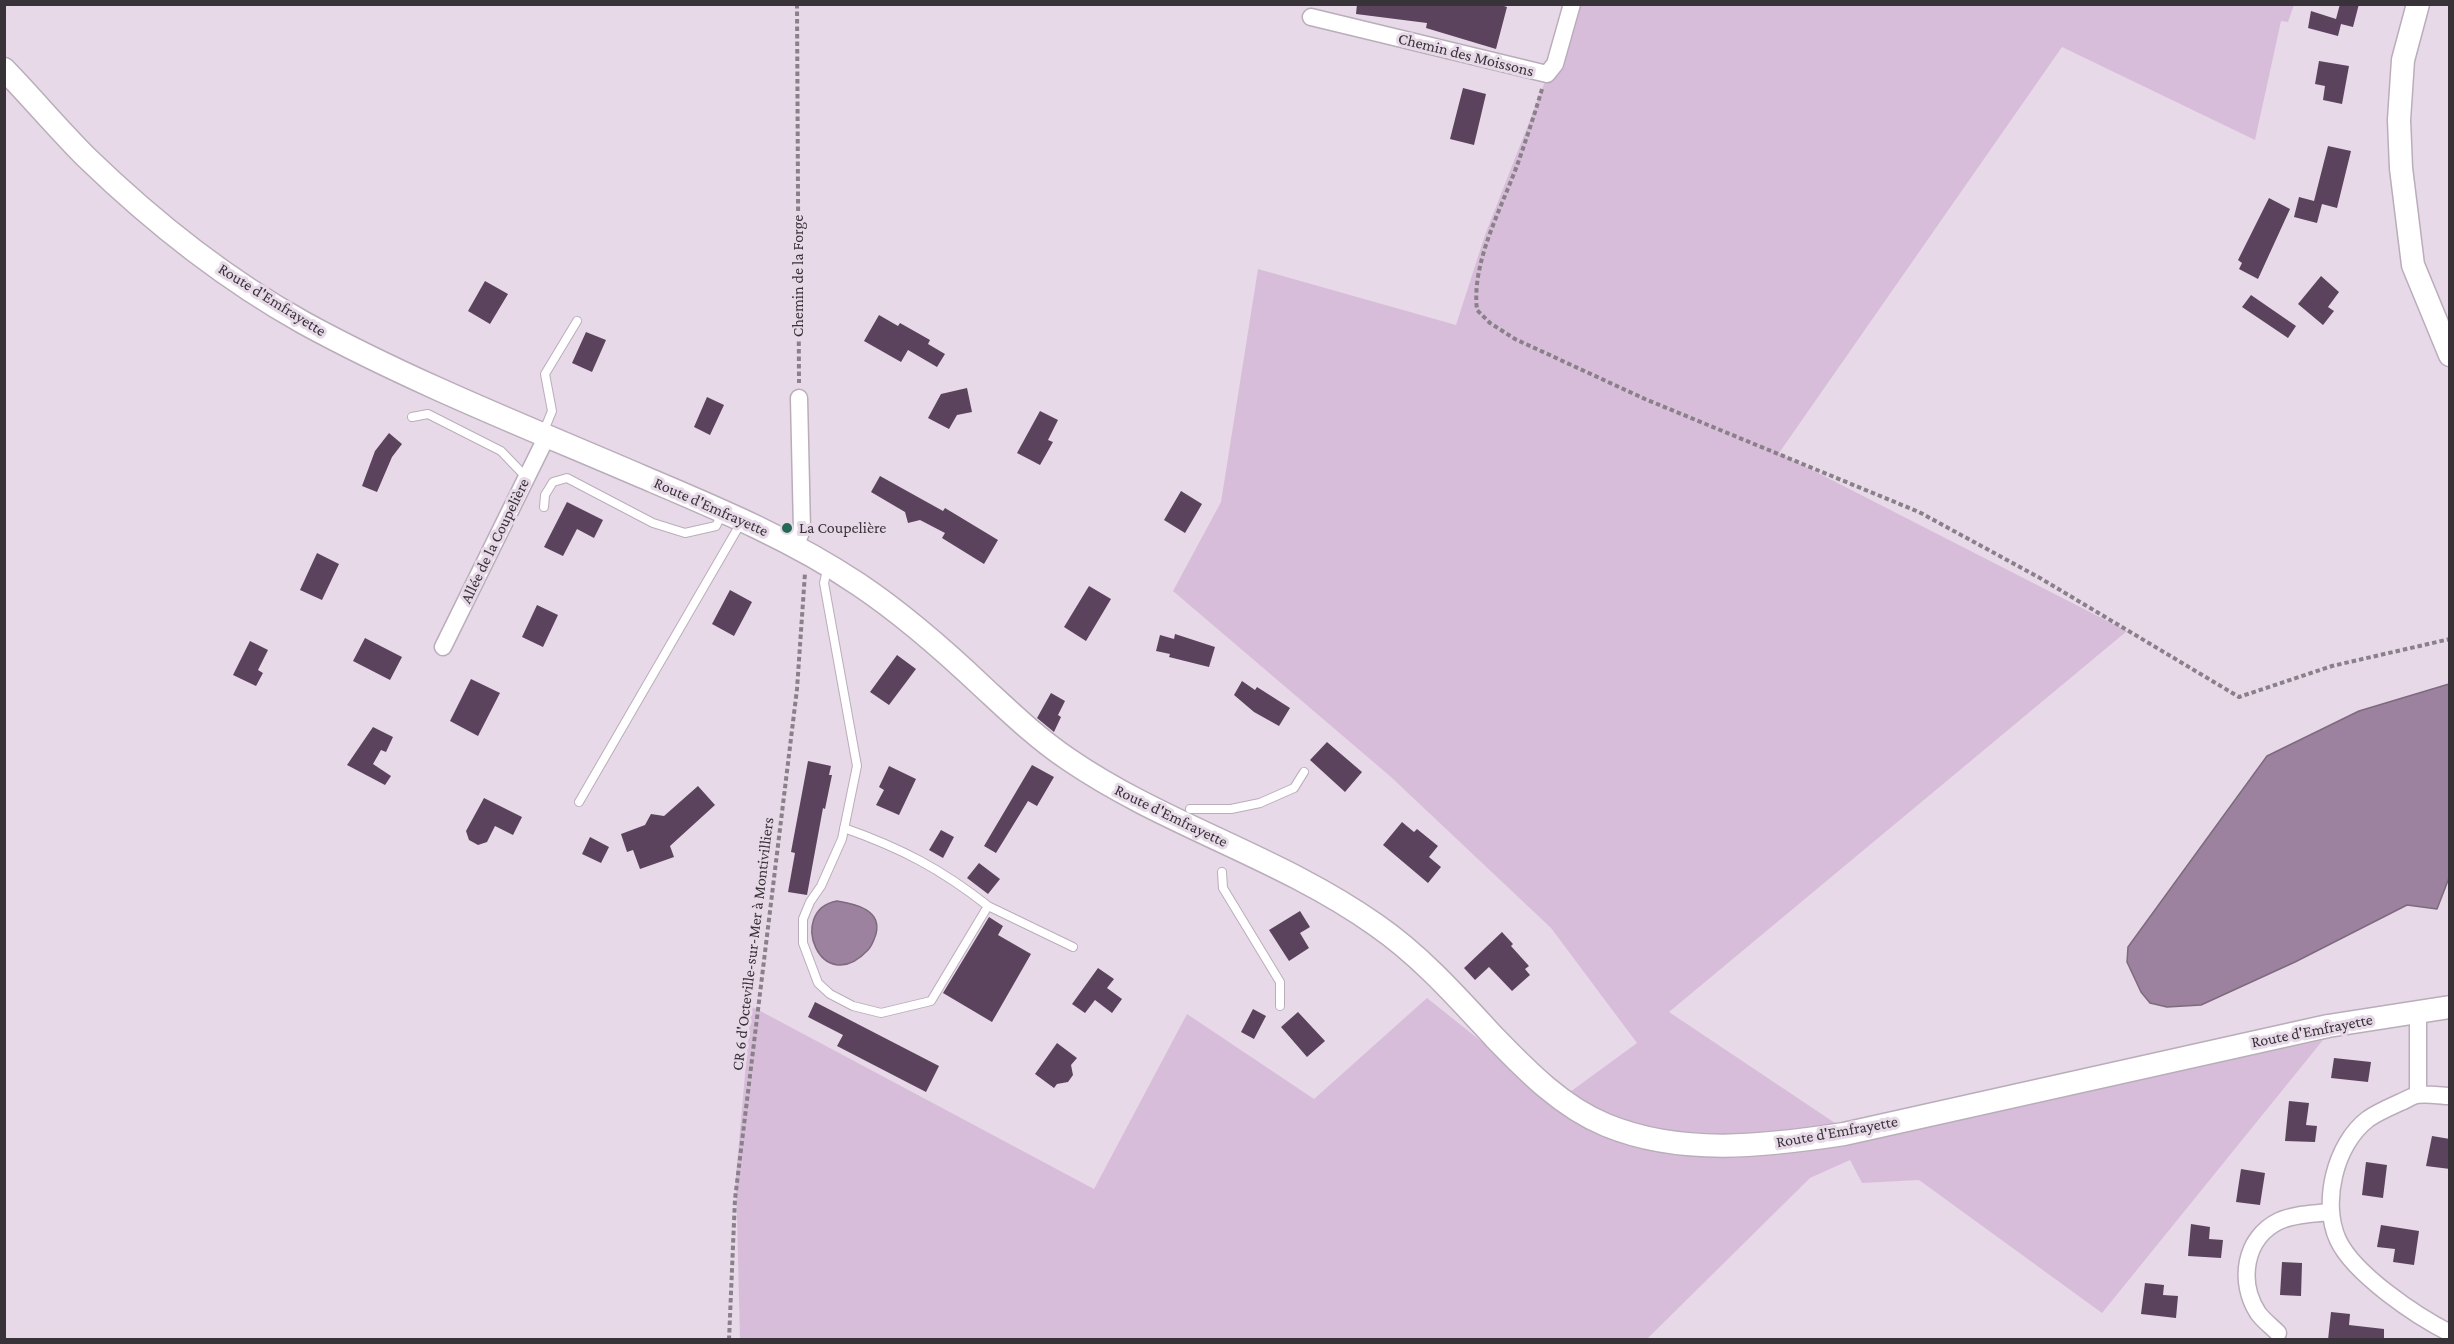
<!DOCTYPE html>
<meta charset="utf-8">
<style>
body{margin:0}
#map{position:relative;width:2454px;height:1344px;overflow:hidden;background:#e7d9e8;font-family:"Crimson Pro",serif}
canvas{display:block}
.frame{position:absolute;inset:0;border:6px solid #383338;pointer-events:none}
</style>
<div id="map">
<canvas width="2454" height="1344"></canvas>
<div class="frame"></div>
</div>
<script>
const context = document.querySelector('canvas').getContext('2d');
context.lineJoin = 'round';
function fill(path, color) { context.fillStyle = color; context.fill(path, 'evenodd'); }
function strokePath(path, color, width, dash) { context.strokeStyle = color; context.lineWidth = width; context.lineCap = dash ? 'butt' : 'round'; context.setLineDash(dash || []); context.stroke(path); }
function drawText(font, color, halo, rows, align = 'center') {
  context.font = font + ' "Crimson Pro",serif'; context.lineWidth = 6; context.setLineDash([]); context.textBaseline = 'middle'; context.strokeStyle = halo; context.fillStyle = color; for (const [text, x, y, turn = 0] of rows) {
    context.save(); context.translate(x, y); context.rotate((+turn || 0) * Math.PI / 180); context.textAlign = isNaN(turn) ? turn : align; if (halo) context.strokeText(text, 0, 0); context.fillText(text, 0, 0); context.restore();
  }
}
fill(new Path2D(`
 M1567,5H2294L2288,22L2281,21L2255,140L2062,47L1779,453L2127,631L1669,1012L1835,1123L1844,1139L2323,1040L2102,1313L1919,1180L1862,1183L1850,1160L1810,1178L1647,1339L740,1340L736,1176L751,1006L1094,1189L1187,1014L1314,1099L1427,998L1546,1093L1559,1100L1637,1043L1551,928L1391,777L1173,591L1221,502L1258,269L1456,325L1485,235L1546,79Z`), '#d8bdda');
const water = new Path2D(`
 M2449,684V878L2437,909L2407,905L2295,962L2201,1005L2167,1007L2150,1003L2141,992L2127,962L2128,947L2267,756L2359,711Z
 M837,901C856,904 882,910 876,934C874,940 872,946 868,950C821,1000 786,910 837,901Z`);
fill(water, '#9c829e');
strokePath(water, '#7e6a7f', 1.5);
fill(new Path2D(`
 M1357,4H1498L1507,7L1496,49L1426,28L1427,23L1356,14Z
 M2340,4H2359L2353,27L2341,24L2338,36L2308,28L2311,11L2336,19Z
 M2319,61L2349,66L2342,104L2323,100L2325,86L2315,84Z
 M1463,88L1486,94L1474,145L1450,139Z
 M2328,146L2351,151L2337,208L2322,204L2317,223L2294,217L2299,197L2314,201Z
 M2269,198L2290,209L2258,279L2239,269L2242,263L2238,260Z
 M2321,276L2339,292L2328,307L2334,311L2323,325L2298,304Z
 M485,281L508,294L490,324L468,311Z
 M2251,295L2296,326L2288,338L2242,307Z
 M879,315L898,326L900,323L930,340L928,344L945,354L937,367L908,350L901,362L864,341Z
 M586,332L606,340L592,372L572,363Z
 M967,388L972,412L957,415L949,429L928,418L941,394Z
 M707,397L724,405L710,435L694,427Z
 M1040,411L1058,420L1048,440L1053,442L1040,465L1017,453Z
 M389,433L402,444L392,457L377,492L362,486L375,451Z
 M880,476L943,511L945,508L998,540L984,564L942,538L945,533L920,520L908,523L905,512L871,492Z
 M1181,491L1202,504L1185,533L1164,520Z
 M567,502L603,520L594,538L577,529L563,556L544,547Z
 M317,553L339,564L322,600L300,590Z
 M1089,586L1111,599L1086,641L1064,627Z
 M730,590L752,602L734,636L712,624Z
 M537,605L558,615L543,647L522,637Z
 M1175,634L1215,647L1209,667L1169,657L1170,654L1156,651L1160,635L1174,639Z
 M365,638L402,657L390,680L353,661Z
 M250,641L268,650L258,670L263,673L256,686L233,675Z
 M897,655L916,669L889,705L870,692Z
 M471,679L500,693L478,736L450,721Z
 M1242,681L1255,690L1257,687L1290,708L1279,726L1254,712L1234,695Z
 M1051,693L1065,701L1058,715L1061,717L1054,732L1037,718Z
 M373,727L393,737L386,752L381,750L373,764L391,776L385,785L347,765Z
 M1327,742L1362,772L1345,792L1310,760Z
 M808,761L831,766L829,775H832L825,809L823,808L807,895L788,892L795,853L791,852Z
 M1032,765L1054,777L1037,806L1028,801L996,853L984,846Z
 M889,766L916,779L899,815L876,805L884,790L879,787Z
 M698,786L715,805L670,846L674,857L640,869L633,850L627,852L621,834L645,825L651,814L664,816Z
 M484,798L522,817L513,835L495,826L487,842L478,845L469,840L466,831Z
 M1402,822L1414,832L1417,829L1438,846L1429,857L1441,867L1428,883L1383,845Z
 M941,830L954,837L943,858L929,850Z
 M590,837L609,847L601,863L582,854Z
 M979,863L1000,879L988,894L967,878Z
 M1300,911L1310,927L1300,933L1309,948L1289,961L1269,930Z
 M989,917L1003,926L998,935L1031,954L992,1022L943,993Z
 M1502,932L1513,944L1511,946L1529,966L1525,969L1530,975L1512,991L1489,967L1475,980L1464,968Z
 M1098,968L1114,979L1107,988L1122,999L1112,1013L1095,1000L1085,1013L1072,1004Z
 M815,1002L939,1066L926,1092L837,1046L843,1035L808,1017Z
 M1253,1009L1266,1016L1254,1039L1241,1032Z
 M1298,1012L1325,1041L1307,1057L1281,1027Z
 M1057,1043L1077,1058L1071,1065L1073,1075L1068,1082L1057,1084L1054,1088L1035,1074Z
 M2334,1058L2371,1062L2368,1082L2331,1078Z
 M2289,1101L2309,1103L2306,1125L2317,1126L2315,1142L2285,1141Z
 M2432,1136L2450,1139V1169L2426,1166Z
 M2366,1162L2387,1165L2383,1198L2362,1195Z
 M2241,1169L2265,1173L2260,1205L2236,1202Z
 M2191,1224L2210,1227L2209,1239L2223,1240L2221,1258L2188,1256Z
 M2381,1225L2419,1231L2414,1265L2393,1262L2395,1249L2377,1247Z
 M2282,1262L2302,1263L2301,1296L2280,1295Z
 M2145,1283L2164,1285L2163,1295L2178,1296L2176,1318L2141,1314Z
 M2331,1312L2350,1314L2349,1325L2384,1329V1340H2328Z`), '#5b435d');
const lane = new Path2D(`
 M412,417L428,414L501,451L526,477
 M543,433L552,411L545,374L577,321
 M544,507L545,495L553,482L567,478L653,523L685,533L716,526L723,512
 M828,566L824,583L857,766L842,839L821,886L810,902L803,919V943L818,983L830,994L853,1006L881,1013L931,1001L988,906C941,869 901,848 844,828
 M579,802L742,521
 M1190,809H1231L1260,803L1294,788L1304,772
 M1222,872L1223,888L1280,982V1006
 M988,906L1073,947`);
const street = new Path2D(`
 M1311,17L1547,74L1555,64L1572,4
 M795,546L802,530L799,398
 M443,647L547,436
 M2418,1095V1011
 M2450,1096C2440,1096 2427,1093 2417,1095C2412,1096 2406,1100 2401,1102C2390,1107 2378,1112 2368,1119C2335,1144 2321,1203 2338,1240C2354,1274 2416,1316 2450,1333
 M2278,1333C2271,1326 2263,1320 2258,1313C2238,1282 2244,1238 2279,1221C2294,1214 2313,1214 2329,1212`);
const secondary = new Path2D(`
 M2418,4L2403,60L2399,120L2401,168L2413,265L2450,355
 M4,69C32,98 58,129 86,157C151,220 225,279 304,323C412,382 529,428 643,477C716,508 791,539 858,584C903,614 945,651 984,688C1011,713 1037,738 1068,759C1164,825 1280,857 1376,925C1421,956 1458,998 1495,1038C1527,1071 1562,1107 1606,1125C1681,1156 1765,1146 1844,1134L2328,1026L2450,1007`);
strokePath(lane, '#baadbb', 10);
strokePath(street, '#baadbb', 19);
strokePath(secondary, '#baadbb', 25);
strokePath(new Path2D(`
 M797,4L799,383
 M1542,89C1535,113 1527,137 1519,160C1503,206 1471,261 1477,310L1490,323L1515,339L1645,399L1919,512L2040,578L2239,697L2332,666L2450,639
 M729,1340L735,1199L797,689L805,573`), '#898089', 4, [4.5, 3]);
strokePath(lane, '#fff', 8);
strokePath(street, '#fff', 16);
strokePath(secondary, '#fff', 22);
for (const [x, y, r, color] of [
 [787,528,6,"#266857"]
]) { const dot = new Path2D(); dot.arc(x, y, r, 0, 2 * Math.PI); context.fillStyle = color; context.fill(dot); strokePath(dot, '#e7d9e8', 2); }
drawText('16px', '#383338', '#e7d9e8', [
 ["Chemin des Moissons",1466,55,14],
 ["Chemin de la Forge",798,276,-90],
 ["Route d'Emfrayette",272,300,32],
 ["Route d'Emfrayette",711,507,24],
 ["Allée de la Coupelière",495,541,-64],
 ["Route d'Emfrayette",1171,816,26],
 ["CR 6 d'Octeville-sur-Mer à Montivilliers",753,944,-83],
 ["Route d'Emfrayette",2312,1031,-11],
 ["Route d'Emfrayette",1837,1132,-10]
]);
drawText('16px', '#383338', '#e7d9e8', [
 ["La Coupelière",799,528]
], 'left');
</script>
